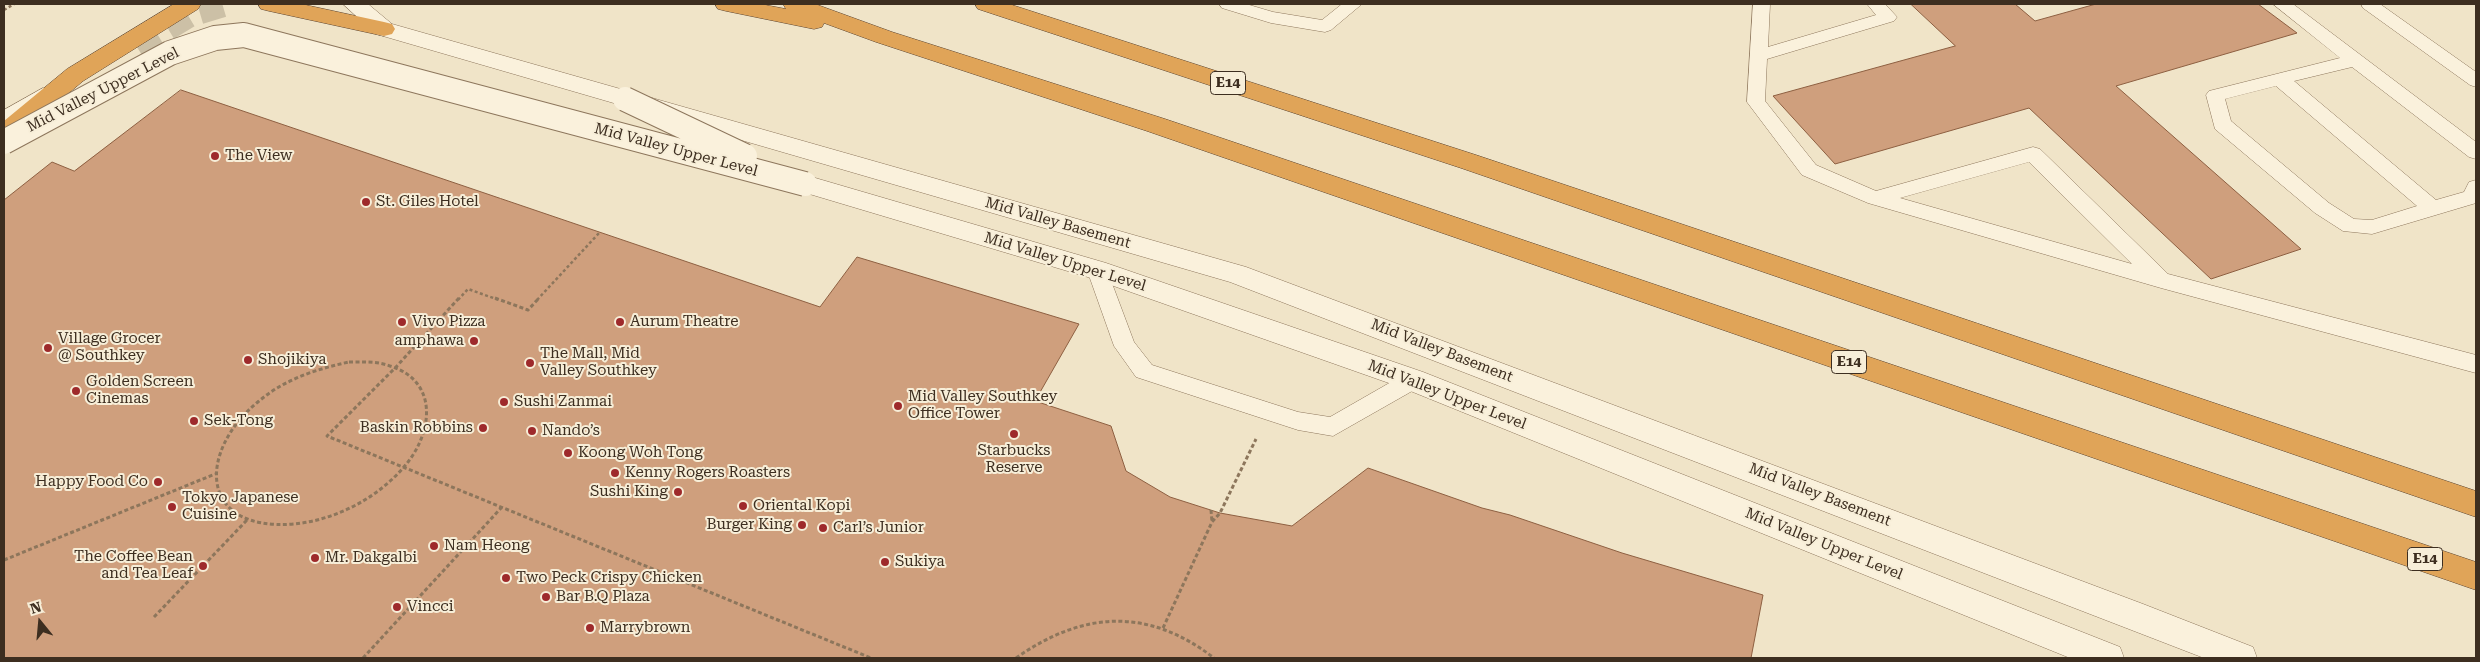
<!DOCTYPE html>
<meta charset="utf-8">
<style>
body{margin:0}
#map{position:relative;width:2480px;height:662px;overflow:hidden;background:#f0e4c8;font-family:"Roboto Serif",serif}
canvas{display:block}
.frame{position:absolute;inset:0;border:5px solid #3d2e20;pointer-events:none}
.north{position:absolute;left:15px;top:597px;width:50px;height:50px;-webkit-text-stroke:4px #f7eed8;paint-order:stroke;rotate:343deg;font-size:14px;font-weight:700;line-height:20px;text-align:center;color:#3d2e20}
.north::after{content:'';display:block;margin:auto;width:18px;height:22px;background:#3d2e20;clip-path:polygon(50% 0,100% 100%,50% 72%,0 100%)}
</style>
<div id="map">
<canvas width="2480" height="662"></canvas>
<div class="frame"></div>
<div class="north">N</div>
</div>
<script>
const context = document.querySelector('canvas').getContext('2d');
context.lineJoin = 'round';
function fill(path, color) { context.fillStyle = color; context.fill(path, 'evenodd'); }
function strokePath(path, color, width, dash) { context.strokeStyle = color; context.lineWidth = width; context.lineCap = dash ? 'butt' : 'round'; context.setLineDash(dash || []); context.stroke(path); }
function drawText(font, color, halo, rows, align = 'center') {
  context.font = font + ' "Roboto Serif",serif'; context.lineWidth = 4; context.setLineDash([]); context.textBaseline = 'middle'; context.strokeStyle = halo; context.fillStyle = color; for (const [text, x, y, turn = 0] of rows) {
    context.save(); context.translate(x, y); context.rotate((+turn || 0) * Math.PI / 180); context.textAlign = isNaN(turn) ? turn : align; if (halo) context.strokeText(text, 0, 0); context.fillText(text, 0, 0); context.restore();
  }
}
const building = new Path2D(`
 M1911,4H2015L2035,21L2096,4H2258L2297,33L2116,86L2301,249L2211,279L2029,108L1835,164L1773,96L1955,46Z
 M181,90L820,307L857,257L1079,324L1035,401L1111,426L1126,471L1170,497L1220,513L1292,526L1368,468L1482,508L1510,515L1622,553L1763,595L1751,658H4V200L52,162L74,171Z`);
fill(building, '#cf9f7d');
strokePath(building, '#8d5f41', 1);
strokePath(new Path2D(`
 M137,47L190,15L227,4`), '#ccc0a6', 24, [24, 12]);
const lane = new Path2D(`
 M1219,4H1246L1273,12L1322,20L1342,4H1362L1331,30L1325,32L1271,23L1222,8Z
 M1753,4H1770L1768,47L1876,15L1867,4H1885L1897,17L1894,21L1767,59L1765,101L1816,165L1876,191L2033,147L2040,149L2168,274L2476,355V373L2161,288L1868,203L1802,175L1747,102ZM2029,162L2132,264L1900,198Z
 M2273,4H2293L2476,142V159L2469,157L2352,67L2294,81L2436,200L2464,192L2469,182L2476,180V203L2372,234L2343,231L2315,213L2215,129L2206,95L2209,91L2340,58ZM2276,86L2417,206L2372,220L2354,219L2329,203L2231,121L2225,99Z
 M2361,4H2380L2476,72V87L2470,85L2363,8Z
 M43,88L49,90L52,94L49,98L11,123L4,124V110Z
 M1097,262L1104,264L1107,270L1134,342L1152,365L1298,412L1330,417L1405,374L1413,371L1421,374L1424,380L1421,386L1333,436L1298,430L1136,377L1114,346L1087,270L1090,264Z`);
const street = new Path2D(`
 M343,4H368L392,24L1246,267L2143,604L2253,647L2257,658H2204L1230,282L376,34Z
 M805,175L1106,263L1423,372L2120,647L2124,658H2070L1403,388L1091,278L796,190L792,184L796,178Z`);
const highway = new Path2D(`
 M174,4H201L198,9L83,81L13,140L4,142V121L67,69Z
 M258,4H301L384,22L392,24L395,29L392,34L384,36L269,11L261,9Z
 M715,4H760L786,9L783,4H815L892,32L1165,119L2476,562V590L1147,131L876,42L824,23L822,27L814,29L726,11L718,9Z
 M975,4H1009L1479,156L2476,491V517L1461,168L978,9Z`);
strokePath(lane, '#8d765c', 1);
strokePath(street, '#8d765c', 1);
strokePath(highway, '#5b4430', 1);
strokePath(new Path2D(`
 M4,10L14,4
 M458,300L468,289L499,300
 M537,300L600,232`), '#8d765c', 2.5, [3, 2.5]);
strokePath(new Path2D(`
 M459,298L396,367L327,436L871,658
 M495,298L528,310L539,298
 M349,362C363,362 377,361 390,366C441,382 432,436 403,468C376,499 335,520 294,524C198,532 197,451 259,401C285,379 317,369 349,362Z
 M1211,510L1212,522
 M4,560L215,474
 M154,617L247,520
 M1163,628L1212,522L1220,513L1256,439
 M363,658L502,507
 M1016,658C1083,611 1148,607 1214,658`), '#8d765c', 3, [4, 2.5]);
fill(lane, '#faf1dc');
fill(street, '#faf1dc');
fill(highway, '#e0a458');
const streetBridge = new Path2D(`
 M625,99L745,156
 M4,142L170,53L215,38L244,35L805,184`);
strokePath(streetBridge, '#8d765c', 26, []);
strokePath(streetBridge, '#faf1dc', 24);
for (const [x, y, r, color] of [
 [215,156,5,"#9e2a2b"],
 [366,202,5,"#9e2a2b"],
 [402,322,5,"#9e2a2b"],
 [620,322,5,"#9e2a2b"],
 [474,341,5,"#9e2a2b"],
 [48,348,5,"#9e2a2b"],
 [248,360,5,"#9e2a2b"],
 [530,363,5,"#9e2a2b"],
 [76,391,5,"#9e2a2b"],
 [504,402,5,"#9e2a2b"],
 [898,406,5,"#9e2a2b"],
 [194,421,5,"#9e2a2b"],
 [483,428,5,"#9e2a2b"],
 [532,431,5,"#9e2a2b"],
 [1014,434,5,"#9e2a2b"],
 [568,453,5,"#9e2a2b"],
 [615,473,5,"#9e2a2b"],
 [158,482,5,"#9e2a2b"],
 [678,492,5,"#9e2a2b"],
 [743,506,5,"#9e2a2b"],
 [172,507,5,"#9e2a2b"],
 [802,525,5,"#9e2a2b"],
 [823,528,5,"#9e2a2b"],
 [434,546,5,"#9e2a2b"],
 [315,558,5,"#9e2a2b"],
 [885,562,5,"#9e2a2b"],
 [203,566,5,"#9e2a2b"],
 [506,578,5,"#9e2a2b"],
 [546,597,5,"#9e2a2b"],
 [397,607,5,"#9e2a2b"],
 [590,628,5,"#9e2a2b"]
]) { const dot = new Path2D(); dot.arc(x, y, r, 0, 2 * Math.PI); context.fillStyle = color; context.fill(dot); strokePath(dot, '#f7eed8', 2); }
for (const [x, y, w] of [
 [1228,83,35],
 [1849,362,35],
 [2425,559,35]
]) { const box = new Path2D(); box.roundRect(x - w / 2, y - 11.5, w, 23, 4); context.fillStyle = '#f7eed8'; context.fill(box); strokePath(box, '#3d2e20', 1); }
drawText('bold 14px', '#3d2e20', null, [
 ["E14",1228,83],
 ["E14",1849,362],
 ["E14",2425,559]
]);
drawText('15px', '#3d2e20', '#f7eed8', [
 ["Mid Valley Upper Level",103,90,-27],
 ["Mid Valley Upper Level",676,150,15],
 ["Mid Valley Basement",1058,223,16],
 ["Mid Valley Upper Level",1065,262,17],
 ["Mid Valley Basement",1442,351,21],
 ["Mid Valley Upper Level",1447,395,21],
 ["Mid Valley Basement",1820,495,21],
 ["Mid Valley Upper Level",1824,544,22]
]);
drawText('15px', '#3d2e20', '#f7eed8', [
 ["The View",225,156],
 ["St. Giles Hotel",376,202],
 ["Vivo Pizza",412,322],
 ["Aurum Theatre",630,322],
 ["Village Grocer",58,339],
 ["@ Southkey",58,356],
 ["amphawa",464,341,"right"],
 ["The Mall, Mid",540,354],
 ["Valley Southkey",540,371],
 ["Shojikiya",258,360],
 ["Golden Screen",86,382],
 ["Cinemas",86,399],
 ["Mid Valley Southkey",908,397],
 ["Office Tower",908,414],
 ["Sushi Zanmai",514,402],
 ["Sek-Tong",204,421],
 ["Baskin Robbins",473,428,"right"],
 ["Nando’s",542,431],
 ["Starbucks",1014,451,"center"],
 ["Reserve",1014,468,"center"],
 ["Koong Woh Tong",578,453],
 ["Kenny Rogers Roasters",625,473],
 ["Happy Food Co",148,482,"right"],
 ["Sushi King",668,492,"right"],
 ["Tokyo Japanese",182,498],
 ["Cuisine",182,515],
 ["Oriental Kopi",753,506],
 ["Burger King",792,525,"right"],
 ["Carl’s Junior",833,528],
 ["Nam Heong",444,546],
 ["The Coffee Bean",193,557,"right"],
 ["and Tea Leaf",193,574,"right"],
 ["Mr. Dakgalbi",325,558],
 ["Sukiya",895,562],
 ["Two Peck Crispy Chicken",516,578],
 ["Bar B.Q Plaza",556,597],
 ["Vincci",407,607],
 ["Marrybrown",600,628]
], 'left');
</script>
